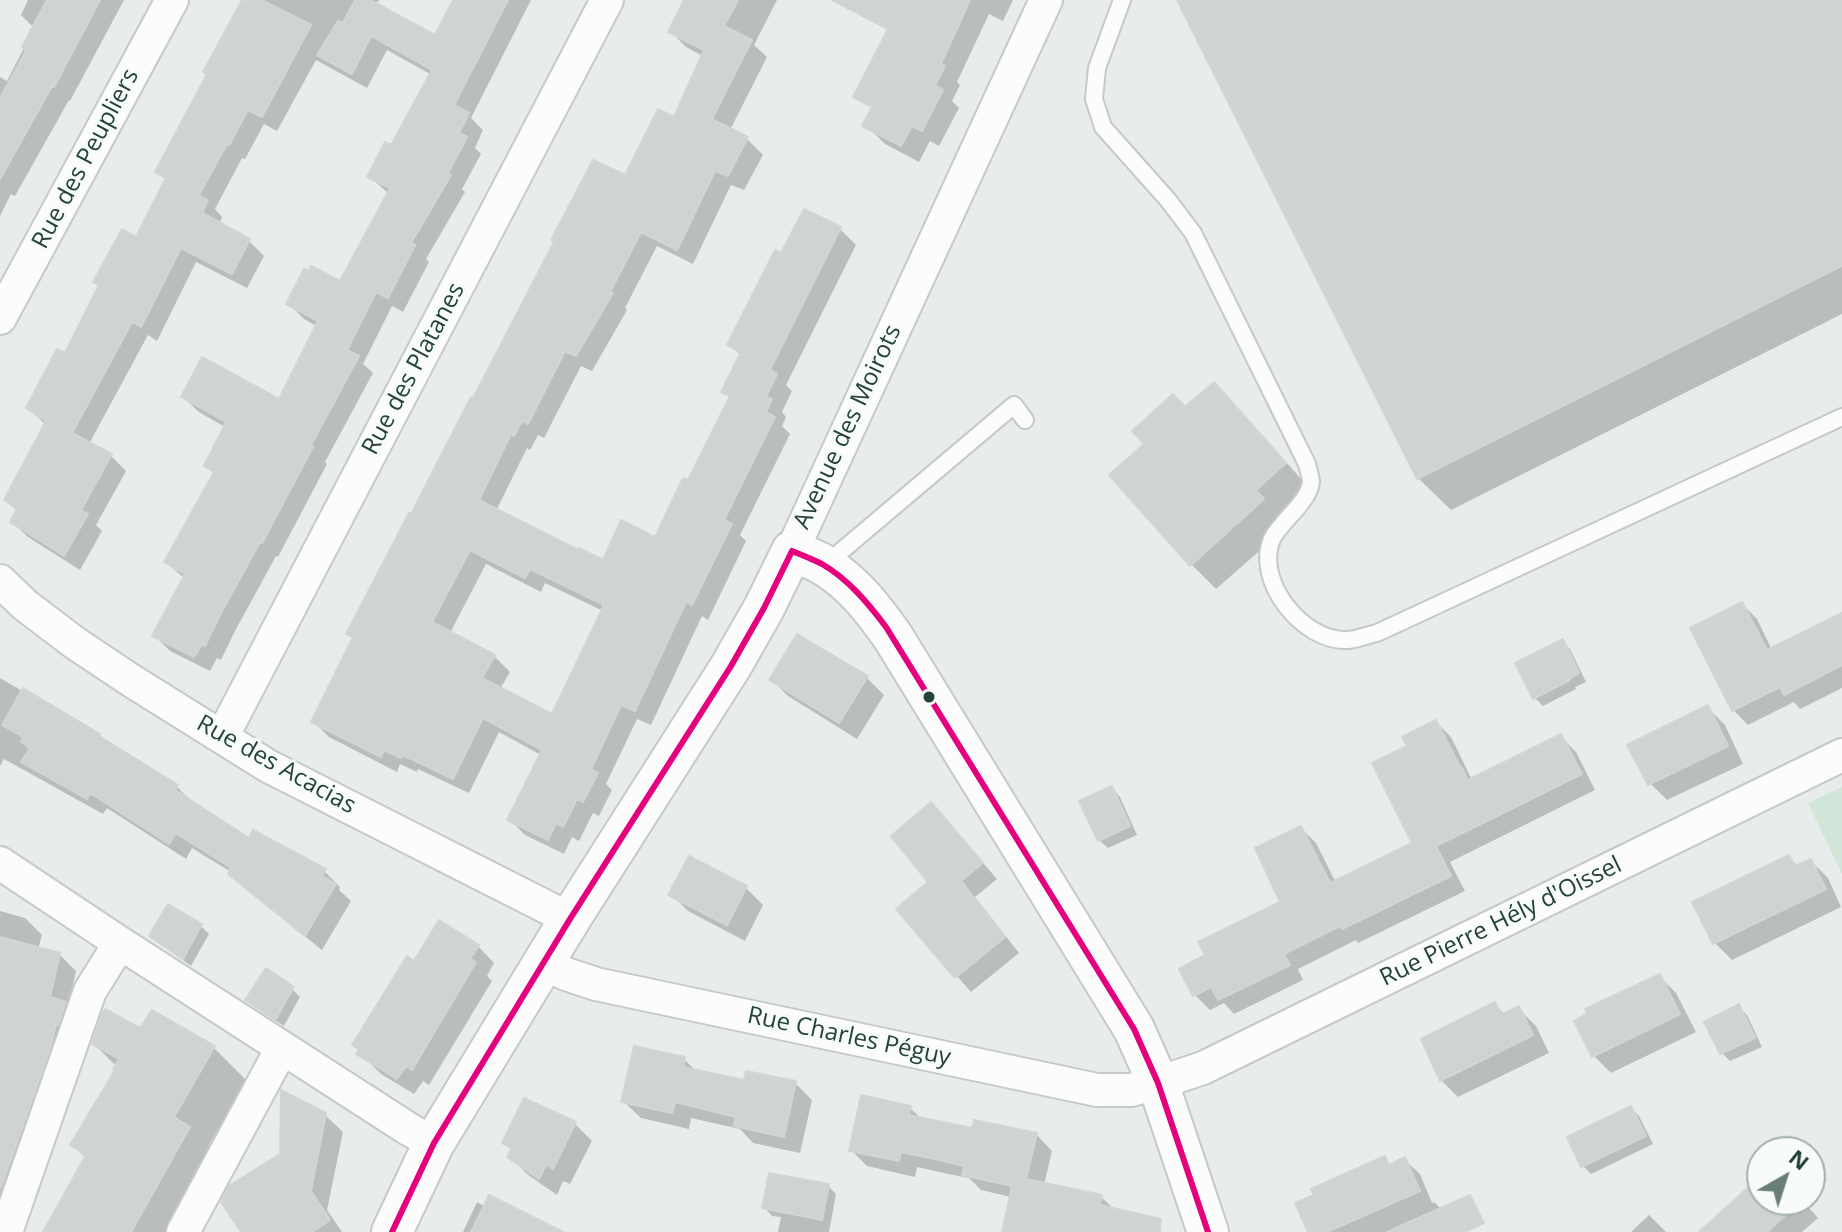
<!DOCTYPE html>
<meta charset="utf-8">
<style>
body{margin:0}
#map{position:relative;width:1842px;height:1232px;overflow:hidden;background:#e8edeb;font-family:"Open Sans",sans-serif}
canvas{display:block}
.north{position:absolute;left:1746px;top:1136px;width:80px;height:80px;box-sizing:border-box;background:#f7fbf9;border:2px solid #a3b1ad;border-radius:50%;rotate:39deg;font-size:22px;font-weight:700;line-height:32px;text-align:center;color:#24423a}
.north::after{content:'';display:block;margin:auto;width:28px;height:36px;background:#697e78;clip-path:polygon(50% 0,100% 100%,50% 72%,0 100%)}
</style>
<div id="map">
<canvas width="1842" height="1232"></canvas>
<div class="north">N</div>
</div>
<script>
const context = document.querySelector('canvas').getContext('2d');
context.lineJoin = 'round';
function fill(path, color) { context.fillStyle = color; context.fill(path, 'evenodd'); }
function strokePath(path, color, width, dash) { context.strokeStyle = color; context.lineWidth = width; context.lineCap = dash ? 'butt' : 'round'; context.setLineDash(dash || []); context.stroke(path); }
function drawText(font, color, halo, rows, align = 'center') {
  context.font = font + ' "Open Sans",sans-serif'; context.lineWidth = 6; context.setLineDash([]); context.textBaseline = 'middle'; context.strokeStyle = halo; context.fillStyle = color; for (const [text, x, y, turn = 0] of rows) {
    context.save(); context.translate(x, y); context.rotate((+turn || 0) * Math.PI / 180); context.textAlign = isNaN(turn) ? turn : align; if (halo) context.strokeText(text, 0, 0); context.fillText(text, 0, 0); context.restore();
  }
}
fill(new Path2D(`
 M1842,787V874L1808,803Z`), '#d1e6d8');
fill(new Path2D(`
 M28,0H124L70,101L69,100L15,196L11,194L0,216V77L7,81L34,28L21,15Z
 M244,0H380L374,4L436,37L456,0H531L471,118L483,130L475,148L481,154L462,189L465,192L426,259L429,262L403,312L392,306L363,364L373,373L325,462L327,464L278,557L276,556L235,631L221,660L217,658L210,671L170,651L154,635L184,578L166,562L215,474L206,465L225,427L199,412L183,397L280,401L318,327L304,319L289,304L340,284L389,194L370,177L392,147L432,75L387,50L367,88L316,60L277,131L264,124L245,159L242,158L215,209L222,217L219,225L249,241L264,256L247,288L196,262L157,341L148,335L89,444L111,456L126,471L96,525L102,531L80,570L28,537L12,522L18,512L6,500L46,425L28,408L66,355L137,240L167,181L158,172L209,75Z
 M687,0H777L754,45L767,57L730,130L747,139L763,155L744,190L731,185L693,264L657,246L625,308L627,310L592,371L581,366L544,438L538,435L530,450L527,448L496,511L604,563L655,540L689,483L731,399L724,392L741,356L730,345L782,256L840,229L856,245L786,385L792,391L782,412L786,417L782,426L790,434L740,535L746,541L708,620L702,616L651,725L637,719L606,784L612,790L599,816L593,813L579,841L572,837L564,854L525,835L509,819L541,755L499,732L469,793L418,769L417,772L400,764L397,772L329,737L313,721L354,639L348,633L474,401L626,178L675,119L703,56L686,47L670,31ZM486,564L541,592L545,583L603,611L553,716L500,689L510,672L494,656L450,633Z
 M935,0H1013L1003,21L989,14L957,82L960,85L952,101L959,108L939,146L930,141L919,162L885,144L868,127Z
 M1179,0H1842V314L1451,510L1418,478Z
 M1213,384L1239,409L1310,489L1279,516L1288,526L1216,589L1191,564L1186,409Z
 M1742,604L1757,619L1772,650L1842,615V688L1800,709L1794,702L1748,725L1733,710Z
 M1562,641L1570,649L1586,682L1575,687L1576,689L1543,706L1535,698L1518,664Z
 M0,678L99,736L104,741L177,787L193,803L250,841L324,871L340,887L339,890L351,901L322,950L246,889L231,872L192,848L186,859L107,808L103,814L4,759L0,766Z
 M867,678L884,695L857,739L788,696L771,679Z
 M1708,708L1725,725L1743,764L1667,800L1650,783Z
 M1436,722L1451,737L1472,780L1561,737L1576,752L1595,790L1450,862L1465,891L1358,943L1356,940L1298,969L1303,980L1234,1014L1224,1003L1210,1010L1195,995L1182,969L1208,956L1283,903L1301,828L1316,843L1336,883L1414,844L1410,747Z
 M1112,788L1120,797L1137,835L1108,848L1099,840Z
 M946,820L997,879L975,897L1019,953L971,992L899,910L931,882Z
 M1789,857L1798,867L1811,861L1828,878L1841,907L1732,960L1715,943Z
 M689,859L746,888L763,905L745,941L688,911L671,894Z
 M0,911L25,918L42,935L38,949L59,954L76,971L68,1007L0,1232Z
 M201,926L209,934L191,966L160,944L152,936Z
 M478,946L494,963L487,976L492,981L429,1085L423,1081L414,1094L381,1074L364,1057L415,964Z
 M1659,976L1676,993L1696,1032L1611,1073L1594,1056L1577,1022Z
 M292,989L300,997L284,1026L256,1008L248,999Z
 M1495,1005L1505,1015L1519,1009L1536,1026L1549,1053L1458,1097L1441,1080Z
 M1739,1007L1747,1015L1762,1047L1730,1061L1722,1053Z
 M141,1031L213,1047L246,1080L208,1147L222,1161L182,1232H45L87,1159L72,1144L117,1070V1067L94,1044Z
 M684,1059L697,1072L746,1082L795,1083L812,1100L800,1153L753,1143L740,1129L691,1118L689,1129L641,1118L623,1101Z
 M910,1108L923,1120L974,1131L1036,1134L1052,1151L1044,1185L1101,1197L1115,1210L1145,1232H1004L1011,1197L981,1190L969,1178L948,1174L917,1167L915,1177L867,1166L851,1150Z
 M1631,1108L1639,1116L1653,1144L1591,1174L1583,1166Z
 M325,1115L343,1132L327,1210L342,1232H244L282,1155Z
 M575,1124L592,1141L570,1184L563,1181L557,1195L527,1174L510,1157L513,1151L504,1143Z
 M1384,1158L1392,1166L1405,1160L1420,1174L1432,1203L1434,1202L1449,1217L1456,1232H1310Z
 M1762,1177V1200H1802L1818,1218L1802,1232H1742Z
 M828,1186L836,1194L829,1232H778L781,1217L772,1216L764,1207Z
 M477,1202L486,1207L538,1232H463Z
 M1649,1215L1666,1232H1631Z`), '#0003');
const building = new Path2D(`
 M47,0H100L54,87L52,86L0,179V98L26,51L22,47Z
 M242,0H262L311,25L262,117L248,110L229,145L227,144L199,195L208,200L202,213L250,239L232,274L181,248L141,327L132,322L72,433L112,454L81,510L88,514L64,556L10,522L17,509L4,500L46,421L26,408L57,349L65,353L99,285L93,282L122,229L136,237L166,178L155,172L207,74L203,72Z
 M355,0H370L435,35L453,0H508L454,105L469,113L459,133L467,137L448,173L451,175L411,243L415,245L388,298L376,292L347,350L359,356L311,445L313,447L262,543L260,542L220,615L205,646L202,644L194,657L152,636L185,574L164,562L214,472L204,466L226,422L181,397L202,357L279,399L318,321L286,304L304,269L309,271L311,266L340,281L390,188L367,177L385,142L391,145L432,70L371,36L352,74L317,55L338,21L343,23Z
 M684,0H738L724,26L752,40L712,119L748,137L728,176L715,171L677,250L641,232L610,292L613,293L576,356L565,351L528,424L522,421L514,436L511,434L479,500L578,550L579,548L603,560L621,520L655,537L683,478L688,480L730,396L721,392L741,352L727,345L775,250L781,253L804,209L841,227L770,370L777,374L766,397L772,399L766,412L775,417L724,520L732,524L692,605L686,602L635,711L621,705L591,769L598,773L583,802L577,799L563,827L556,823L548,840L507,820L542,750L483,718L453,779L403,755L401,758L384,750L381,757L311,722L353,637L346,634L409,513L411,514L471,397L473,398L554,242L551,240L593,160L625,175L658,109L674,117L704,50L668,32ZM470,550L525,578L530,569L604,605L552,714L482,678L495,655L432,622Z
 M832,0H970L941,64L945,66L935,85L943,90L922,131L912,126L901,146L862,126L872,107L853,97L888,29Z
 M1177,0H1842V266L1417,479Z
 M1214,382L1286,463L1256,490L1264,499L1190,566L1109,475L1144,444L1132,431L1173,394L1185,407Z
 M1742,602L1767,650L1842,613V665L1784,695L1780,687L1732,711L1690,628Z
 M797,634L868,676L839,723L769,680Z
 M1563,639L1579,673L1569,679L1570,680L1533,699L1515,663Z
 M23,688L100,734L99,736L178,785L175,790L249,838L253,830L326,869L322,876L336,884L305,936L228,874L231,868L176,833L169,844L90,793L87,799L21,762L30,748L21,742L23,737L2,725Z
 M1708,705L1728,746L1648,785L1627,745Z
 M1436,720L1460,767H1461L1468,780L1561,734L1582,774L1436,846L1451,876L1342,929L1340,926L1284,954L1290,965L1218,1000L1211,987L1193,996L1179,969L1205,955L1198,942L1280,902L1255,848L1301,826L1330,883L1412,843L1372,763L1407,746L1402,737Z
 M1112,786L1130,826L1098,841L1079,801Z
 M931,802L983,863L961,881L1005,937L955,978L896,909L928,882L891,836Z
 M1789,855L1795,866L1811,859L1826,889L1713,944L1692,902Z
 M689,856L747,886L727,925L668,895Z
 M168,904L202,924L183,959L149,936Z
 M439,920L479,945L470,959L476,962L412,1070L406,1066L397,1079L356,1054L359,1049L352,1045L407,956L414,961Z
 M0,937L60,953L50,997L66,1002L58,1025L56,1024L49,1052L1,1187H0Z
 M266,968L294,987L275,1020L245,1000Z
 M1660,974L1680,1014L1592,1057L1574,1021L1587,1014L1585,1009Z
 M1495,1002L1501,1015L1519,1006L1533,1035L1440,1081L1421,1039Z
 M1739,1004L1755,1038L1720,1054L1704,1022Z
 M105,1009L140,1028L152,1010L215,1046L174,1117L190,1127L131,1232H43L86,1155L70,1145L115,1070L113,1069L119,1059L92,1044L103,1012Z
 M634,1046L685,1057L683,1067L744,1080L746,1071L796,1081L784,1137L734,1126L736,1117L675,1102L672,1113L621,1102Z
 M281,1090L326,1113L311,1191L330,1220L312,1232H241L221,1202L229,1186L280,1154Z
 M861,1095L911,1106L909,1115L972,1128L974,1120L1037,1133L1026,1179L1102,1195L1100,1205L1161,1219L1160,1232H1002L1012,1186L962,1175L964,1166L930,1158L901,1152L899,1161L849,1151Z
 M524,1098L576,1122L553,1169L546,1165L539,1179L507,1157L512,1148L502,1143Z
 M1631,1106L1646,1136L1581,1167L1567,1137Z
 M1385,1156L1389,1165L1405,1157L1420,1191L1327,1232H1308L1295,1203L1314,1195L1311,1189Z
 M769,1173L829,1184L822,1220L762,1208Z
 M1762,1175V1200H1802L1767,1232H1699Z
 M489,1195L563,1232H471Z
 M1470,1195L1484,1223L1465,1232H1387Z`);
fill(building, '#cfd4d2');
strokePath(building, '#d1d6d4', 2);
const service = new Path2D(`
 M1122,0L1097,68L1094,99L1103,127L1168,200L1193,233L1307,464C1308,469 1311,477 1311,482C1309,502 1280,522 1272,539C1254,581 1303,642 1347,640C1356,640 1367,635 1377,633L1842,417
 M826,564L1014,405L1025,420`);
const minor = new Path2D(`
 M0,318L172,0
 M792,551L1046,0
 M0,581L25,605L75,643L132,681L268,766L570,919
 M222,737L607,0
 M0,863L120,943L410,1130L434,1143
 M543,963L566,974L596,984L1097,1090H1131L1158,1083L1203,1068L1842,755
 M6,1232L90,991L120,943
 M183,1232L282,1048`);
const tertiary = new Path2D(`
 M392,1232L434,1143L570,919L731,666L764,608L792,551C803,556 817,560 827,567C855,585 874,610 893,637L1134,1029L1158,1083L1208,1232`);
strokePath(service, '#c5cac8', 20);
strokePath(minor, '#c5cac8', 36);
strokePath(tertiary, '#c5cac8', 44);
strokePath(service, '#fcfcfc', 16);
strokePath(minor, '#fcfcfc', 32);
strokePath(tertiary, '#fcfcfc', 40);
strokePath(new Path2D(`
 M792,551C802,555 812,559 822,564C848,579 868,603 886,627L1134,1029L1158,1083L1208,1232
 M392,1232L434,1143L570,919L731,666L764,608L792,551`), '#e5007d', 6);
for (const [x, y, r, color] of [
 [929,697,7,"#24423a"]
]) { const dot = new Path2D(); dot.arc(x, y, r, 0, 2 * Math.PI); context.fillStyle = color; context.fill(dot); strokePath(dot, '#f7fbf9', 3); }
drawText('24px', '#24423a', '#f7fbf9', [
 ["Rue des Peupliers",86,159,-62],
 ["Rue des Platanes",414,369,-62],
 ["Avenue des Moirots",848,427,-65],
 ["Rue des Acacias",276,765,29],
 ["Rue Pierre Hély d'Oissel",1501,922,-26],
 ["Rue Charles Péguy",849,1037,12]
]);
</script>
